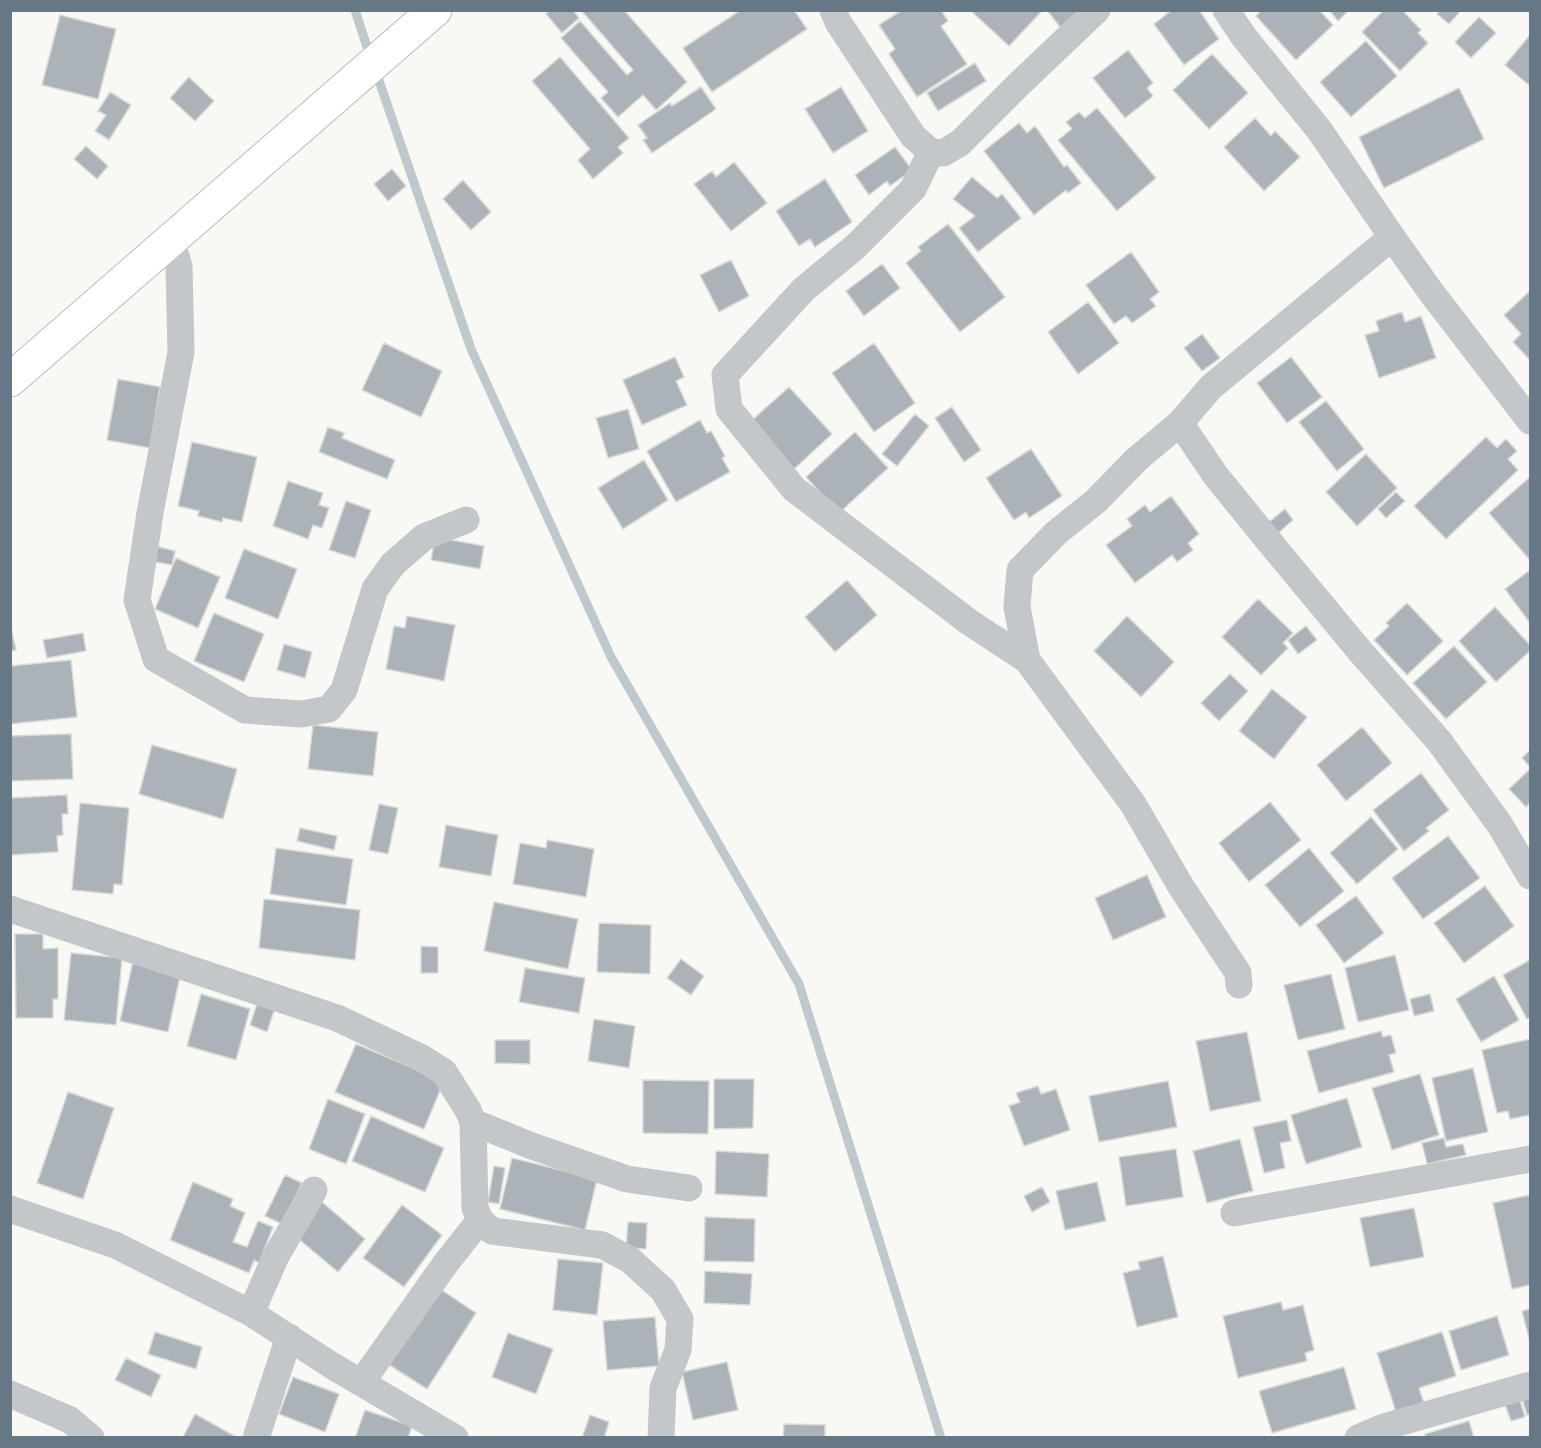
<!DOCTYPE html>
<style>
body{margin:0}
#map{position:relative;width:1541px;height:1448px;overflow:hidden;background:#f8f8f5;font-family:Signika,sans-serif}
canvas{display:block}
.frame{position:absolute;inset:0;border:12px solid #667786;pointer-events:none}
</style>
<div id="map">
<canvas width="1541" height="1448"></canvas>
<div class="frame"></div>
</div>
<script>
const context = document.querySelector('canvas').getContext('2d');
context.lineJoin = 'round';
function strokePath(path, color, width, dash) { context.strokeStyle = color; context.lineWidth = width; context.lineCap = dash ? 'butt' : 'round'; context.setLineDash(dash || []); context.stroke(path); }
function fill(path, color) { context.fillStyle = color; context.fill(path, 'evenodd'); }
strokePath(new Path2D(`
 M355,10L370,56
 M375,69L471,349L611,657L799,984L941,1438`), '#bec8cd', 9);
const building = new Path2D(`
 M550,10H573L579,18L562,33L546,14Z
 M581,10H624L687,82L656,110L643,95L618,117L601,98L608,92L561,38L580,21L627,75L633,70Z
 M741,10H794L807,29L712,92L683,48Z
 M902,10H941L948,21L941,26L967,64L917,97L889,54L895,49L879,25Z
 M970,10H1042V11L1009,46Z
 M1047,10H1075L1077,14L1060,27Z
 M1172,10H1199L1219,39L1184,65L1154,24Z
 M1262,10H1319L1333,25L1296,60L1256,16Z
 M1329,10H1349L1338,21Z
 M1384,10H1402L1421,30L1418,33L1428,43L1400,71L1362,32Z
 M1440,10H1457L1459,13L1449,24L1437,14Z
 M60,15L116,29L98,99L42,85Z
 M1479,17L1496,33L1471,58L1455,42Z
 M1530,35V86L1505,65Z
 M1366,41L1397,76L1351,117L1320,82Z
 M1128,50L1153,83L1147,88L1153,96L1125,118L1093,78Z
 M1212,54L1248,93L1209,129L1173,90Z
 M560,57L629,138L618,147L623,153L593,179L578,160L590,149L532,81Z
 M975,63L986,81L938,111L927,93Z
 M189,77L214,101L195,121L170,98Z
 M701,87L716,109L652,153L643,140L647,138L638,125L670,103L672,106Z
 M841,87L868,131L833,153L805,109Z
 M1459,88L1484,139L1384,188L1359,137Z
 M110,92L131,105L109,140L95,131L106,115L98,111Z
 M1097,108L1156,178L1117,211L1058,140L1072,129L1066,122L1079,112L1085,118Z
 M1255,118L1271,136L1275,131L1300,157L1264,191L1224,147Z
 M1019,123L1027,133L1035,126L1064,167L1067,165L1081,183L1068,193L1066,190L1034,215L984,151Z
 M86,146L108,166L97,179L74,159Z
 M895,147L912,170L890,186L887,181L869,195L855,175Z
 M734,162L767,203L731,231L694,184L712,171L716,177Z
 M392,169L406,186L388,201L374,184Z
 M972,177L997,198L1002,194L1021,218L978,252L959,228L975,216L953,199Z
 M825,179L852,222L815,247L810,239L799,246L776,211Z
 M463,180L491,212L471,230L443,199Z
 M948,224L1005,297L960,332L906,263L921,251L918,247Z
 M1131,252L1159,292L1150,299L1156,306L1132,323L1126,316L1114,324L1086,285Z
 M731,260L749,296L719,312L700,275Z
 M882,264L900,288L864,316L846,291Z
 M1530,291V357L1529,359L1513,342L1521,334L1504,315Z
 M1088,302L1119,343L1078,374L1048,332Z
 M1402,312L1405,322L1421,316L1436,358L1379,378L1365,335L1379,331L1376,321Z
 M1202,334L1220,358L1202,371L1184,348Z
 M384,343L442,371L421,417L362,390Z
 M874,343L915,403L874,432L832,373Z
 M675,357L684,377L676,381L687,405L642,425L623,380Z
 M1291,357L1322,397L1287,423L1257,383Z
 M118,379L160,387L150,448L107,440Z
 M789,387L832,434L793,470L749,423Z
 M1326,401L1364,449L1337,471L1299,422Z
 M952,407L981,450L964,462L935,418Z
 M628,409L639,449L608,458L596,418Z
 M915,414L929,426L897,466L882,454Z
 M700,420L707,433L711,431L725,456L722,458L730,472L676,502L647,451Z
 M328,427L344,433L342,438L395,460L387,479L319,452Z
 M855,432L888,468L839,513L806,477Z
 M1486,437L1497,448L1506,439L1517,451L1508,459L1518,470L1446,539L1414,506Z
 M192,442L257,457L242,522L223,518L222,522L198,516L199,511L178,506Z
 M1031,449L1062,496L1029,518L1026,512L1014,520L986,478Z
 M1366,454L1397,488L1357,526L1326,492Z
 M644,460L668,500L623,529L598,488Z
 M1530,477V557L1529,559L1489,513Z
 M288,481L323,493L319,505L329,508L322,528L313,525L308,539L273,526Z
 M1396,492L1405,501L1386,518L1378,509Z
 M1171,496L1199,534L1188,543L1193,550L1177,562L1172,555L1135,583L1106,545L1132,526L1127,519L1145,505L1150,512Z
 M346,501L371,510L355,558L329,550Z
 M1285,509L1293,520L1277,534L1268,523Z
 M435,537L484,546L480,569L431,560Z
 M155,546L175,551L172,565L151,561Z
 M244,549L297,569L278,619L225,598Z
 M176,558L220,577L198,628L155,609Z
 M1530,570V623L1505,589Z
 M847,580L877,615L835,652L805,617Z
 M1258,599L1293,633L1283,643L1288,648L1261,675L1222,637Z
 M1407,603L1443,641L1407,675L1374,640L1389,626L1386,623Z
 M1495,607L1530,645V651L1496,682L1459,641Z
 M214,613L264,634L244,682L194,661Z
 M407,616L455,625L444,681L386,669L394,626L405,628Z
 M1127,616L1174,662L1141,697L1094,651Z
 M10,623L16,650L10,651Z
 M1306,626L1317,640L1298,654L1288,640Z
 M83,633L86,651L47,658L43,640Z
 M284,644L312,652L305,678L277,670Z
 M1454,646L1487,682L1446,719L1413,683Z
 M71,660L77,717L10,724V666Z
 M1230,674L1248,691L1219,721L1201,703Z
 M1272,689L1307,717L1274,759L1239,731Z
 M313,725L378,732L373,776L308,769Z
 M1362,727L1392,763L1346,801L1317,765Z
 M71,734L73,779L10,781V736Z
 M152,745L237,769L223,819L139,794Z
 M1530,750V767L1522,758Z
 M1530,769V803L1526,807L1509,789Z
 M1421,773L1449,810L1426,828L1429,831L1404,851L1373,810Z
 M67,795L68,814H62L63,835L57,836L58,852L10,855V798Z
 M1270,802L1301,840L1249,882L1219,843Z
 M80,803L129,808L122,885L114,884L113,894L72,890Z
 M379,804L398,808L388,854L369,850Z
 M1371,817L1398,849L1357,884L1330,853Z
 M446,825L498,835L491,876L439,867Z
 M300,828L337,836L334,850L297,841Z
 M1448,836L1480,878L1423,919L1392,878Z
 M547,840L594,849L586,897L513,884L520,843L546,848Z
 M276,848L353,859L346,905L270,894Z
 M1309,848L1344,891L1300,927L1265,885Z
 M1147,875L1166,917L1113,940L1095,898Z
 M1485,886L1514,926L1464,963L1434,923Z
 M1356,896L1384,933L1344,963L1316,925Z
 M264,899L360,910L355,960L259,948Z
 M494,902L578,919L568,969L484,951Z
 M599,923L651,925L650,974L597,972Z
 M15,934H43V949L58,948V999H53V1018H16Z
 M421,946L438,947V973H421Z
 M71,953L122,958L116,1025L64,1020Z
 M1395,955L1409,1010L1358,1022L1345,968Z
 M681,959L704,976L691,995L667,978Z
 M1530,960V1017L1527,1019L1503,975Z
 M133,961L181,972L168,1032L120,1021Z
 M525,968L585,978L579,1013L519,1002Z
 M1331,974L1345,1029L1298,1040L1284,985Z
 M1494,976L1519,1020L1481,1042L1456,999Z
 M201,994L250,1009L236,1060L187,1046Z
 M1430,994L1434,1011L1414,1016L1410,999Z
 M258,1001L275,1008L267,1032L250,1025Z
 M594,1019L635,1026L629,1068L588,1061Z
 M1381,1031L1383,1037L1391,1035L1396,1053L1389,1055L1394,1072L1319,1093L1307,1051Z
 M1247,1032L1261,1101L1210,1111L1196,1041Z
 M1530,1039V1115L1510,1119L1508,1111L1497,1113L1482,1050Z
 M495,1040H530V1064L495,1063Z
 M356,1044L444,1081L424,1129L335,1092Z
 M1473,1068L1488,1132L1446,1141L1432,1078Z
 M1420,1074L1439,1135L1392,1150L1372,1088Z
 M714,1079H754L753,1128L714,1129Z
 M643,1080L709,1081L708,1134L643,1133Z
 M1168,1081L1177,1127L1099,1142L1089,1096Z
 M1038,1086L1041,1094L1056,1089L1070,1130L1024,1146L1009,1106L1020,1102L1016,1093Z
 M68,1092L114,1108L83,1199L37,1183Z
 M1347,1098L1362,1147L1306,1164L1291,1115Z
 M328,1099L365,1114L346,1164L309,1149Z
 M371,1116L444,1148L425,1192L352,1161Z
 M1287,1120L1291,1141L1280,1143L1285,1168L1264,1173L1253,1127Z
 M1444,1138L1446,1147L1463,1144L1466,1155L1427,1164L1422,1143Z
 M1240,1139L1253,1191L1207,1203L1193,1151Z
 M1176,1149L1183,1197L1126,1206L1119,1157Z
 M716,1151L769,1154L767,1197L715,1194Z
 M512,1158L597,1179L585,1230L500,1209Z
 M494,1166L505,1168L499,1204L488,1202Z
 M285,1175L302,1183L282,1224L265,1216Z
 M193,1182L233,1199L230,1206L245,1213L233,1242L247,1247L258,1221L273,1227L259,1263L254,1260L249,1273L170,1240Z
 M1097,1182L1106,1221L1065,1230L1056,1191Z
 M1042,1187L1050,1202L1032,1212L1024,1196Z
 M1530,1195V1285L1512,1289L1493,1203Z
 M322,1202L365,1239L338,1272L294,1235Z
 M402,1205L442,1235L404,1287L363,1258Z
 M1414,1208L1424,1257L1370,1267L1360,1218Z
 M705,1217L755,1219L754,1262L704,1261Z
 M628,1222L647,1223L646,1249L626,1248Z
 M1163,1256L1178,1317L1137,1327L1123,1273L1140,1269L1138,1262Z
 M558,1259L603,1263L597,1315L553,1310Z
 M705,1271L752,1274L750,1305L704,1303Z
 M437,1287L476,1313L427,1389L388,1364Z
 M1281,1302L1283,1310L1303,1305L1314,1350L1305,1353L1307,1361L1238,1378L1223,1316Z
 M1530,1309V1342L1522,1311Z
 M1497,1316L1509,1355L1461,1370L1449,1331Z
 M655,1317L659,1366L607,1370L603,1321Z
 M155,1332L202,1347L196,1369L148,1354Z
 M1442,1332L1456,1376L1419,1388L1424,1403L1396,1412L1377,1353Z
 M508,1333L553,1349L536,1394L492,1377Z
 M126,1358L161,1375L151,1397L115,1380Z
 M727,1362L738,1410L693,1420L682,1372Z
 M1344,1367L1356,1409L1272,1433L1259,1391Z
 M293,1377L339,1394L325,1432L279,1414Z
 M1530,1392V1414L1527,1415L1521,1395Z
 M1519,1397L1525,1417L1511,1421L1504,1402Z
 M365,1410L412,1426L408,1438H355Z
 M195,1414L238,1438L183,1437Z
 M590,1415L609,1422L604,1438H582Z
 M1469,1421L1474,1438H1426L1425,1434Z
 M784,1424L825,1425V1438H783Z`);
fill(building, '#abb3b9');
strokePath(building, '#d9d9d7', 1.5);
const secondary = new Path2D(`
 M10,380L435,10`);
strokePath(secondary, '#b7bcc1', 35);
strokePath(new Path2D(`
 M833,10L838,22L913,136L931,152L943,153L960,143L1017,86L1097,10
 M1226,10L1244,37L1320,131L1392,237L1431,292L1530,421
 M931,152L913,189L855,247L804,289L725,375L729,409L794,489L969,622L1027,660
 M171,240L179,266L181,352L150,513L137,600L156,659L245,710L301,714L329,709L344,690L375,589L393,564L424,537L466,520
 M1180,423L1216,476L1268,540L1359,650L1439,741L1500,825L1530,876
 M10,909L337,1018L420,1057L444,1072L468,1110L473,1122L475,1208L480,1220L492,1231L602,1245L630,1260L663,1290L680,1319L678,1350L663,1388L661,1438
 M1239,985L1238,973L1180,885L1133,804L1027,660L1017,607L1020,570L1056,533L1096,501L1137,459L1180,423L1211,387L1392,237
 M473,1122L532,1146L627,1179L689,1188
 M10,1209L115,1245L251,1313L331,1365L455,1438
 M1234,1213L1530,1159
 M251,1313L275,1258L314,1190
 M361,1383L446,1263L480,1220
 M10,1394L70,1420L91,1438
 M256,1438L289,1337
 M1358,1438L1384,1427L1530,1385`), '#c3c7ca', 27);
strokePath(secondary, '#fff', 33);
</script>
